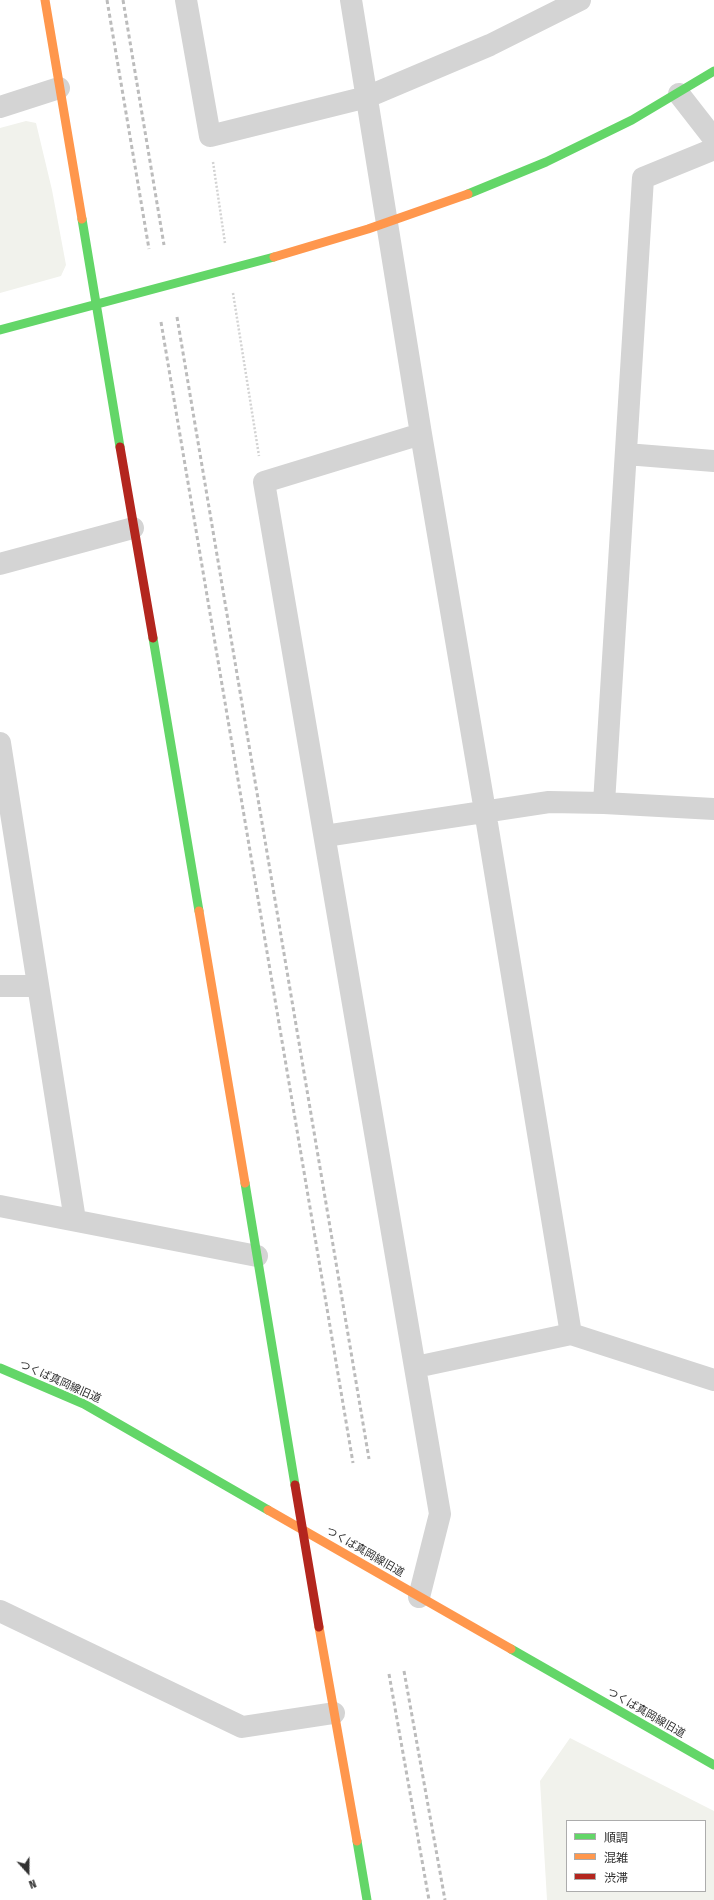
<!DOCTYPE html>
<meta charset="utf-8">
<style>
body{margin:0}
#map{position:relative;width:714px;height:1900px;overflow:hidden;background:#fff;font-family:"Fira Sans Condensed","Noto Sans JP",sans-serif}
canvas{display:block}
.legend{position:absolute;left:566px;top:1820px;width:140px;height:72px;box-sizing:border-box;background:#fff;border:1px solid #acacac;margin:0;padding:5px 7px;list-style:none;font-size:12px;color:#303030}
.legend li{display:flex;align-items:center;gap:8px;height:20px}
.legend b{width:20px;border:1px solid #acacac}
.north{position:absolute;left:8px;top:1852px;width:40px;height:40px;-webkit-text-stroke:3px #fff;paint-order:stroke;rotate:159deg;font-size:11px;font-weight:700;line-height:16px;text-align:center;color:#303030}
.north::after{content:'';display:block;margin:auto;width:14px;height:18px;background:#303030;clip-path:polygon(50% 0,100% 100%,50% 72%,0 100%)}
</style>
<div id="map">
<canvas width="714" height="1900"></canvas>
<ul class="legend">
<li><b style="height:5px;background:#63d668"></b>順調</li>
<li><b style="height:5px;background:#ff974d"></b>混雑</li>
<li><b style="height:5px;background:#b3261e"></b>渋滞</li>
</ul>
<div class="north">N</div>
</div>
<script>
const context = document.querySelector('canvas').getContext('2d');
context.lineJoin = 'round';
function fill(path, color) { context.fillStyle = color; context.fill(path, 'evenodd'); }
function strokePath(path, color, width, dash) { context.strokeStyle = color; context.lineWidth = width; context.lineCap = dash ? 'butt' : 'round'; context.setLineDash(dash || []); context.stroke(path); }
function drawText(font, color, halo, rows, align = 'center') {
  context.font = font + ' "Fira Sans Condensed","Noto Sans JP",sans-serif'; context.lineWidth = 4; context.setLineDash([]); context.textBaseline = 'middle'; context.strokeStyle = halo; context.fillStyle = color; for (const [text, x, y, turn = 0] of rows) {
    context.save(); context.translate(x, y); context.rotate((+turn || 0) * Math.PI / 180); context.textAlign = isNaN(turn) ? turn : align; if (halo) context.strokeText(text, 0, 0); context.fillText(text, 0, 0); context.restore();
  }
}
fill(new Path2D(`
 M26,121L36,123L52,190L66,265L61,276L0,293V128Z
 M570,1738L714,1811V1900H547L540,1781ZM567,1821H705V1891H567Z`), '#f1f2ec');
strokePath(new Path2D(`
 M213,162L225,243
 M233,293L259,456`), '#d3d3d3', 2.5, [2, 2]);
strokePath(new Path2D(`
 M186,0L210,136L367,97L490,45L580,0
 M351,0L421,434L485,811L571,1334
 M679,94L714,139
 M0,107L59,88
 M626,454L714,461
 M0,564L133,528
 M0,743L75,1220
 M604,803L643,178L714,149
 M325,836L549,802L604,803L714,809
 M0,986H38
 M0,1206L257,1256
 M416,1367L571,1334L714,1380
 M419,1597L440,1514L264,482L421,434
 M0,1611L242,1727L334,1713`), '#d4d4d4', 22);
strokePath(new Path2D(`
 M468,194L546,162L632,120L714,71
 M82,219L120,447
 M0,330L274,257
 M153,638L199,911
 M245,1183L295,1485
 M0,1368L84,1404L268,1510
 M511,1649L714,1765
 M357,1841L367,1900`), '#63d668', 9);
strokePath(new Path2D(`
 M45,0L82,219
 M274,257L368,229L468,194
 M199,911L245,1183
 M268,1510L511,1649
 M319,1627L357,1841`), '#ff974d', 9);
strokePath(new Path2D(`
 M120,447L153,638
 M295,1485L319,1627`), '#b3261e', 9);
strokePath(new Path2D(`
 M107,0L149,249
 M123,0L164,245
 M177,317L369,1459
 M161,322L353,1463
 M404,1671L445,1900
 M389,1674L429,1900`), '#bcbcbc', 3, [4, 3]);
drawText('11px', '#303030', '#fff', [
 ["つくば真岡線旧道",60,1382,24],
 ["つくば真岡線旧道",365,1552,30],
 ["つくば真岡線旧道",646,1713,30]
]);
</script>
